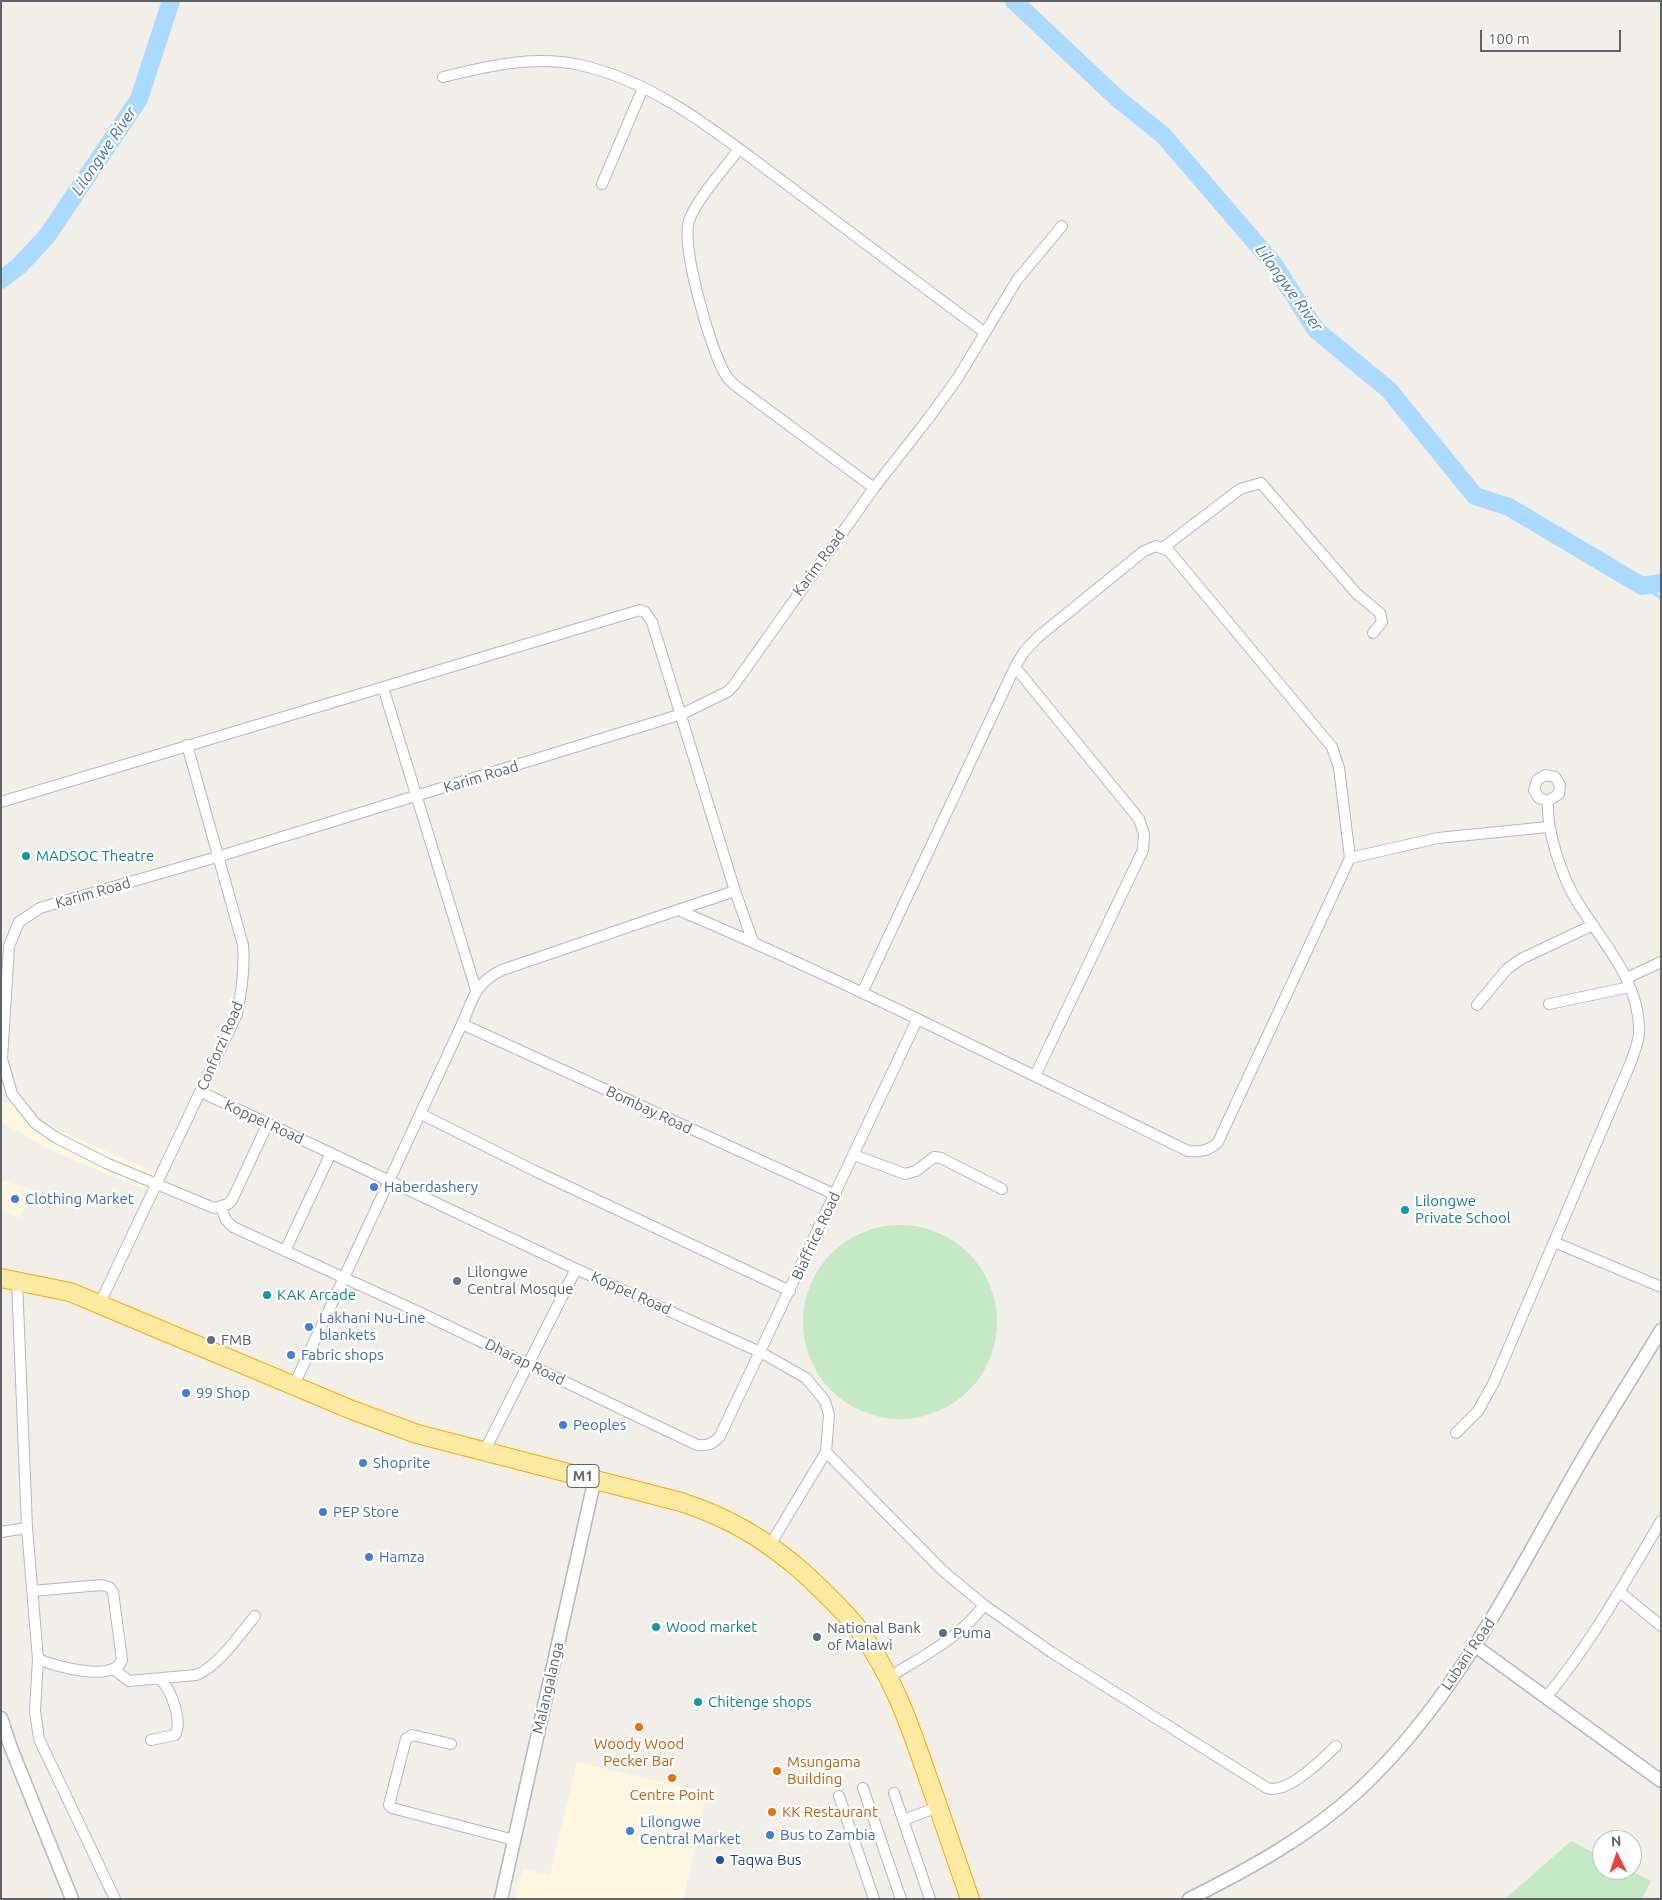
<!DOCTYPE html>
<style>
body{margin:0}
#map{position:relative;width:1662px;height:1900px;overflow:hidden;background:#f1efe8;font-family:Ubuntu,sans-serif}
canvas{display:block}
.frame{position:absolute;inset:0;border:2px solid #5f6368;pointer-events:none}
.north{position:absolute;left:1592px;top:1830px;width:50px;height:50px;box-sizing:border-box;background:#fff;border:1px solid #bfc1c3;border-radius:50%;rotate:356deg;font-size:14px;font-weight:700;line-height:20px;text-align:center;color:#5f6368}
.north::after{content:'';display:block;margin:auto;width:18px;height:22px;background:#ea4335;clip-path:polygon(50% 0,100% 100%,50% 72%,0 100%)}
.scale{position:absolute;left:1480px;top:30px;width:141px;height:22px;box-sizing:border-box;border:2px solid #5f6368;border-top:0;padding-left:6px;font-size:15px;line-height:18px;white-space:nowrap;color:#5f6368;-webkit-text-stroke:4px #fff;paint-order:stroke}
</style>
<div id="map">
<canvas width="1662" height="1900"></canvas>
<div class="frame"></div>
<div class="north">N</div>
<div class="scale">100 m</div>
</div>
<script>
const context = document.querySelector('canvas').getContext('2d');
context.lineJoin = 'round';
function fill(path, color) { context.fillStyle = color; context.fill(path, 'evenodd'); }
function strokePath(path, color, width, dash) { context.strokeStyle = color; context.lineWidth = width; context.lineCap = dash ? 'butt' : 'round'; context.setLineDash(dash || []); context.stroke(path); }
function drawText(font, color, halo, rows, align = 'center') {
  context.font = font + ' Ubuntu,sans-serif'; context.lineWidth = 4.5; context.setLineDash([]); context.textBaseline = 'middle'; context.strokeStyle = halo; context.fillStyle = color; for (const [text, x, y, turn = 0] of rows) {
    context.save(); context.translate(x, y); context.rotate((+turn || 0) * Math.PI / 180); context.textAlign = isNaN(turn) ? turn : align; if (halo) context.strokeText(text, 0, 0); context.fillText(text, 0, 0); context.restore();
  }
}
fill(new Path2D(`
 M1,1101L15,1104L23,1114V1121L41,1133L51,1125L67,1134L157,1173L148,1191L50,1150L1,1122Z
 M1,1180L34,1190L20,1218L1,1209Z
 M577,1762L708,1793L683,1899H515L523,1869L550,1875Z`), '#fef7e0');
fill(new Path2D(`
 M803 1322a97 97 0 1 1 194 0a97 97 0 1 1-194 0Z
 M1571,1841L1602,1857V1870H1629L1651,1881L1642,1899H1505Z`), '#c5e8c5');
strokePath(new Path2D(`
 M1642,586L1661,598`), '#aadaff', 3);
strokePath(new Path2D(`
 M1014,1L1118,99L1163,135L1273,263L1316,330L1389,390L1475,496L1509,507L1642,586L1661,583
 M1,280L19,266L47,236L139,99L171,1`), '#aadaff', 18);
const minor = new Path2D(`
 M443,77C488,66 533,55 580,65C662,83 731,144 797,192C859,239 922,286 984,332
 M739,149C725,168 695,201 689,221C681,247 710,347 724,372C727,378 731,382 736,386L874,488
 M602,184L643,88
 M1164,547L1240,489L1261,483L1356,593L1380,613L1382,622L1373,633
 M1015,667L1139,819L1144,834L1143,850L1035,1076
 M383,687L476,990
 M1,802L640,610L645,612L652,622L735,891L753,942
 M1350,858L1438,838L1548,827
 M678,910L735,891
 M1627,978L1661,962
 M1549,1004L1630,987
 M1477,1005L1507,969L1521,959L1593,925
 M462,1024L836,1195
 M201,1092L576,1269L760,1352L806,1378L825,1401L829,1415L826,1452L770,1545
 M421,1114L533,1170L790,1291
 M268,1123L232,1200L228,1204L214,1208L106,1163L55,1137L35,1123L12,1094L2,1059L9,946L19,922L40,908L217,857L682,714L727,692L734,685L874,488L928,419L957,379L1017,280L1062,226
 M854,1155L905,1174L916,1171L934,1157L941,1158L1002,1189
 M221,1207L226,1220L233,1227L421,1313L697,1445C708,1446 713,1444 720,1436L917,1020
 M1554,1242L1661,1287
 M285,1251L331,1153
 M17,1281L27,1528L38,1659L35,1711L39,1739L115,1899
 M100,1303L237,1014C242,990 245,969 243,945L187,745
 M294,1385L462,1024C473,999 475,983 502,970L678,910C851,983 1019,1069 1188,1151C1200,1152 1209,1151 1218,1142L1350,858L1339,768L1332,747L1169,551L1156,546L1144,551L1038,637L1024,652L1015,667L862,993
 M1456,1433L1478,1411L1494,1382L1631,1062C1634,1052 1639,1042 1639,1032C1640,981 1603,943 1578,903C1562,878 1546,830 1548,801L1539,798L1534,790L1537,780L1545,775L1555,777L1560,785L1559,794L1548,801
 M484,1452L576,1269
 M826,1452L942,1570L984,1605L1051,1652L1267,1788C1288,1795 1322,1759 1336,1746
 M1,1532L27,1528
 M32,1591L101,1585L109,1587L113,1592L122,1660C114,1683 54,1666 38,1659
 M1620,1592L1661,1626
 M115,1670L129,1681L196,1675C218,1667 240,1634 255,1616
 M889,1677C923,1656 960,1638 984,1605
 M1547,1696C1592,1642 1625,1582 1661,1521
 M151,1740L175,1735C183,1721 171,1689 160,1679
 M451,1744L412,1735L406,1739L389,1805L392,1808L514,1840
 M863,1788L901,1899
 M894,1793L930,1899
 M839,1796L874,1899
 M903,1820L938,1807`);
const tertiary = new Path2D(`
 M1474,1645L1661,1781
 M1,1718L11,1748L72,1899
 M501,1899L595,1478
 M1189,1899C1249,1869 1308,1837 1358,1791C1451,1705 1509,1588 1571,1479C1599,1429 1631,1380 1661,1330`);
const trunk = new Path2D(`
 M1,1278L70,1292L352,1410L417,1434L681,1502C730,1518 765,1539 804,1573C823,1591 843,1609 859,1630C893,1675 911,1728 929,1781C943,1820 956,1859 970,1899`);
strokePath(minor, '#b5b8bc', 12);
strokePath(tertiary, '#b5b8bc', 15);
strokePath(trunk, '#f9ab00', 20);
strokePath(minor, '#fff', 10);
strokePath(tertiary, '#fff', 12);
strokePath(trunk, '#feeaa1', 18);
for (const [x, y, r, color] of [
 [26,856,5,"#0f9aa8"],
 [374,1187,5,"#3f7fe0"],
 [15,1199,5,"#3f7fe0"],
 [1405,1210,5,"#0f9aa8"],
 [457,1281,5,"#6b7280"],
 [267,1295,5,"#0f9aa8"],
 [309,1327,5,"#3f7fe0"],
 [211,1340,5,"#5c6f8a"],
 [291,1355,5,"#3f7fe0"],
 [186,1393,5,"#3f7fe0"],
 [563,1425,5,"#3f7fe0"],
 [363,1463,5,"#3f7fe0"],
 [323,1512,5,"#3f7fe0"],
 [369,1557,5,"#3f7fe0"],
 [656,1627,5,"#0f9aa8"],
 [943,1633,5,"#5c6f8a"],
 [817,1637,5,"#5c6f8a"],
 [698,1702,5,"#0f9aa8"],
 [639,1727,5,"#e8710a"],
 [777,1771,5,"#e8710a"],
 [672,1778,5,"#e8710a"],
 [772,1812,5,"#e8710a"],
 [630,1831,5,"#3f7fe0"],
 [770,1835,5,"#3f7fe0"],
 [720,1860,5,"#1a4fb4"]
]) { const dot = new Path2D(); dot.arc(x, y, r, 0, 2 * Math.PI); context.fillStyle = color; context.fill(dot); strokePath(dot, '#fff', 2); }
for (const [x, y, w] of [
 [583,1476,32]
]) { const box = new Path2D(); box.roundRect(x - w / 2, y - 11.5, w, 23, 4); context.fillStyle = '#fff'; context.fill(box); strokePath(box, '#5f6368', 1); }
drawText('bold 14px', '#5f6368', null, [
 ["M1",583,1476]
]);
drawText('15px', '#5f6368', '#fff', [
 ["Karim Road",819,563,-54],
 ["Karim Road",481,777,-17],
 ["Karim Road",93,893,-16],
 ["Conforzi Road",220,1046,-67],
 ["Bombay Road",649,1110,25],
 ["Koppel Road",264,1122,25],
 ["Biaffrice Road",816,1236,-65],
 ["Koppel Road",631,1293,24],
 ["Dharap Road",525,1362,26],
 ["Lubani Road",1468,1654,-56],
 ["Malangalanga",548,1688,-77]
]);
drawText('15px', '#0d838f', '#fff', [
 ["MADSOC Theatre",36,856],
 ["Lilongwe",1415,1201],
 ["Private School",1415,1218],
 ["KAK Arcade",277,1295],
 ["Wood market",666,1627],
 ["Chitenge shops",708,1702]
], 'left');
drawText('15px', '#366cbe', '#fff', [
 ["Haberdashery",384,1187],
 ["Clothing Market",25,1199],
 ["Lakhani Nu-Line",319,1318],
 ["blankets",319,1335],
 ["Fabric shops",301,1355],
 ["99 Shop",196,1393],
 ["Peoples",573,1425],
 ["Shoprite",373,1463],
 ["PEP Store",333,1512],
 ["Hamza",379,1557],
 ["Lilongwe",640,1822],
 ["Central Market",640,1839],
 ["Bus to Zambia",780,1835]
], 'left');
drawText('15px', '#5b616d', '#fff', [
 ["Lilongwe",467,1272],
 ["Central Mosque",467,1289]
], 'left');
drawText('15px', '#4e5e75', '#fff', [
 ["FMB",221,1340],
 ["National Bank",827,1628],
 ["of Malawi",827,1645],
 ["Puma",953,1633]
], 'left');
drawText('15px', '#c56008', '#fff', [
 ["Woody Wood",639,1744],
 ["Pecker Bar",639,1761],
 ["Msungama",787,1762,"left"],
 ["Building",787,1779,"left"],
 ["Centre Point",672,1795],
 ["KK Restaurant",782,1812,"left"]
]);
drawText('15px', '#164399', '#fff', [
 ["Taqwa Bus",730,1860]
], 'left');
drawText('italic 16px', '#4174aa', '#fff', [
 ["Lilongwe River",104,151,-56],
 ["Lilongwe River",1289,288,54]
]);
</script>
